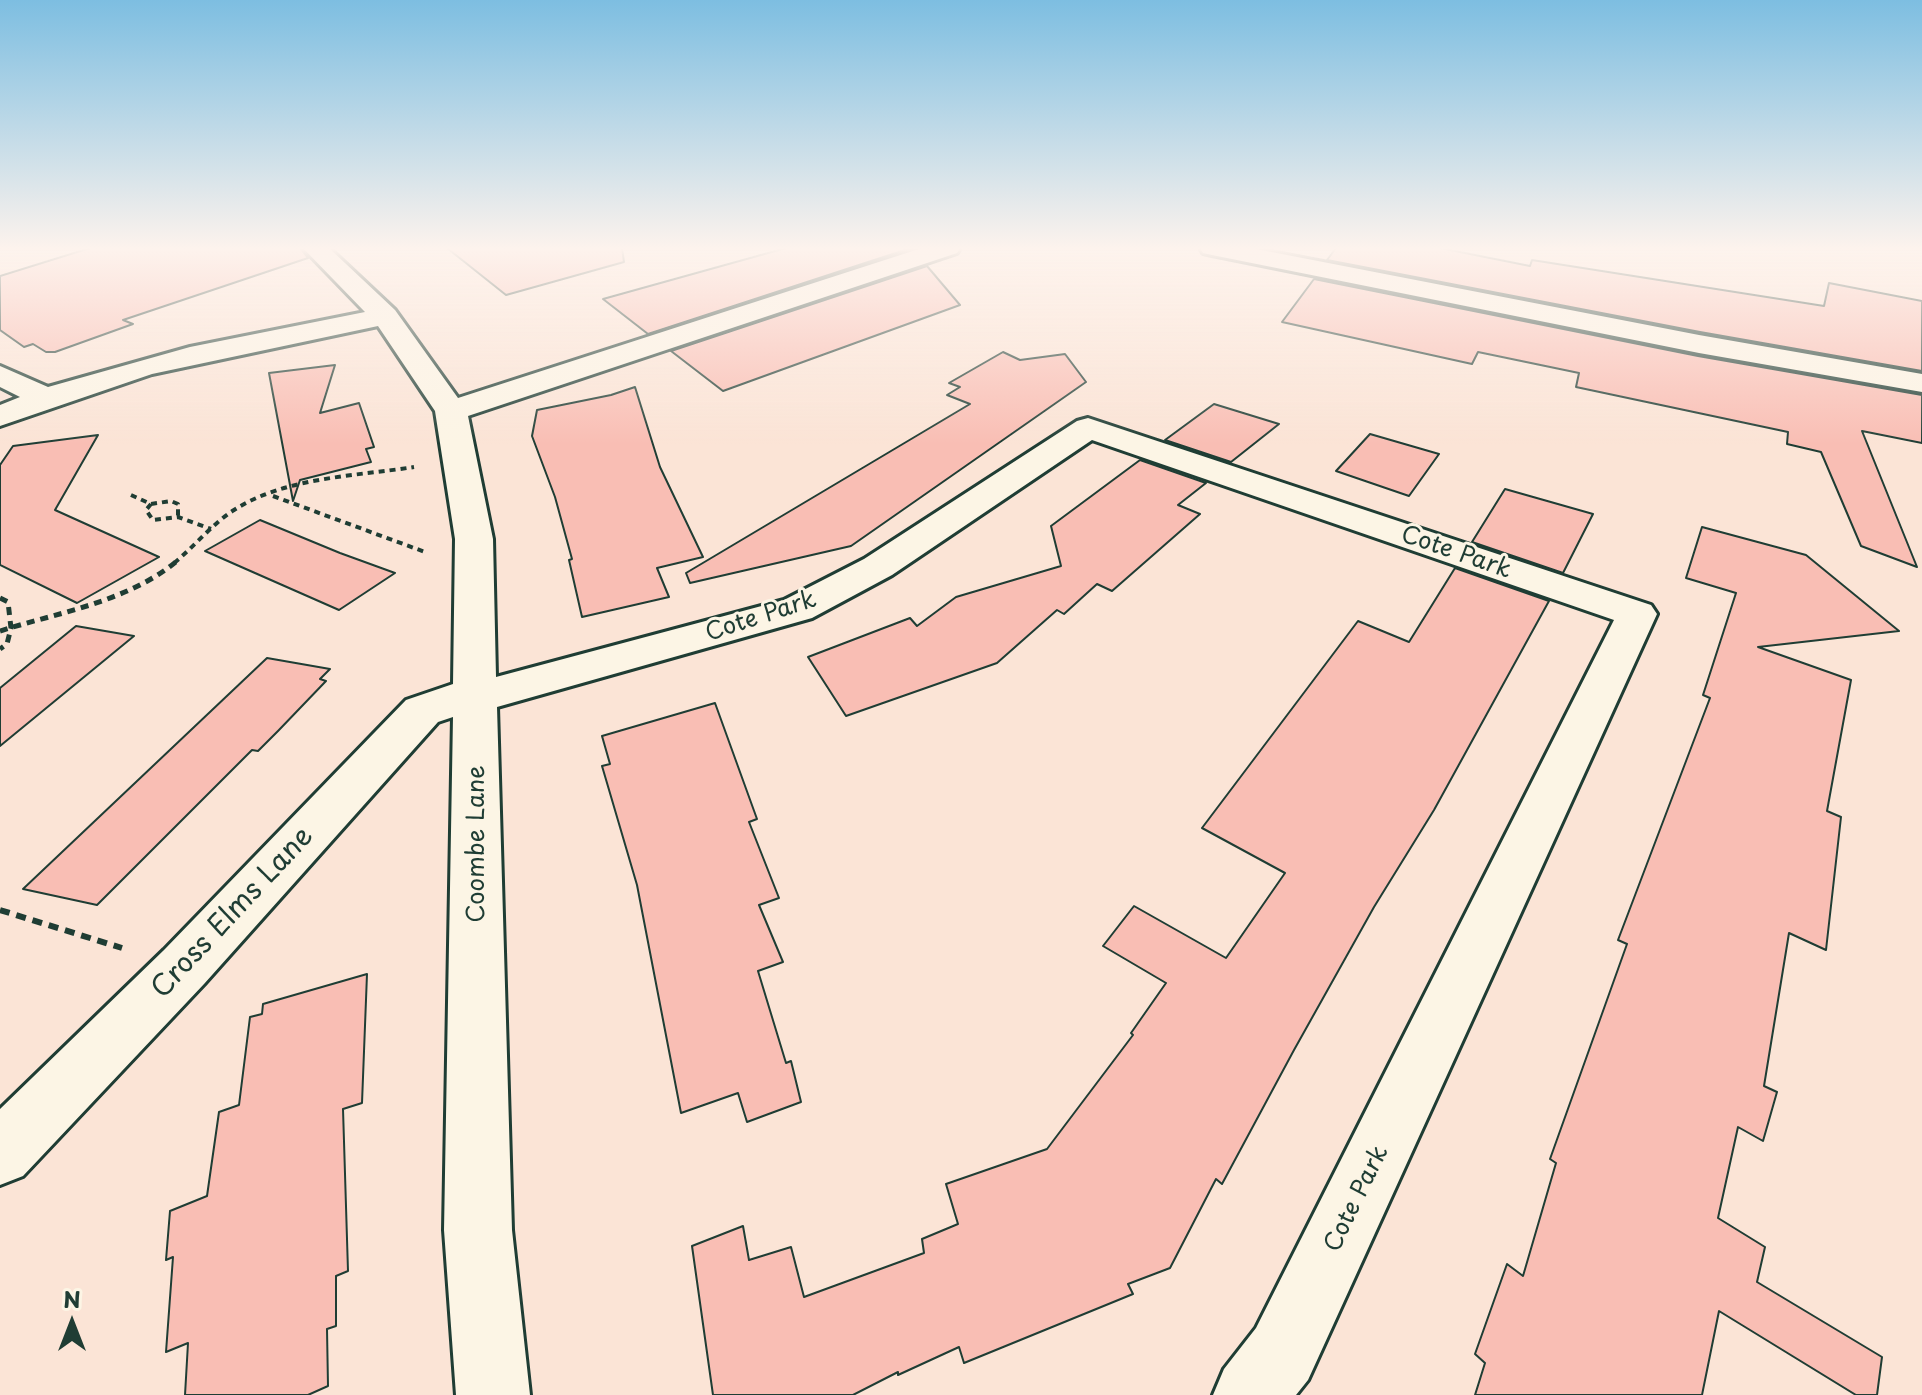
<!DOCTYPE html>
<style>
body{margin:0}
#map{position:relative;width:1922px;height:1395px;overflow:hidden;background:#fbe4d6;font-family:"Playpen Sans",sans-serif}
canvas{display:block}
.north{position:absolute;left:32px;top:1283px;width:80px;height:80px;-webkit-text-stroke:6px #fcf5e5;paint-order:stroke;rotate:0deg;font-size:22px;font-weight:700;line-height:32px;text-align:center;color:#1f3d34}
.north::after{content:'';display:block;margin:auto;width:28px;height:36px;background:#1f3d34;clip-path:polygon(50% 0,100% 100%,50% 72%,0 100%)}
</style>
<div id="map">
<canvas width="1922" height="1395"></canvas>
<div class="north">N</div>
</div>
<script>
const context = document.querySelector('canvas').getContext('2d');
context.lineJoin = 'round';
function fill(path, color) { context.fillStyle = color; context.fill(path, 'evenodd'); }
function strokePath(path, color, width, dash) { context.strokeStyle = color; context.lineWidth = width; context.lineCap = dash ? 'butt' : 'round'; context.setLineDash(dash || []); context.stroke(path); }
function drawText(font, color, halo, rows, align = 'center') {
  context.font = font + ' "Playpen Sans",sans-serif'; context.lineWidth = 6; context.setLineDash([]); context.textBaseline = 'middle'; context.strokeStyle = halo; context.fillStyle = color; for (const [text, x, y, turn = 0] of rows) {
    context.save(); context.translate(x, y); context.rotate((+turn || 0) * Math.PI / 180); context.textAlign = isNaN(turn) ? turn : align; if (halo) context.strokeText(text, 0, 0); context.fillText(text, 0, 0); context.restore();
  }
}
const building = new Path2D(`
 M90,248H300L308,258L123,320L133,324L55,352H46L33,344L24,347L0,330V276Z
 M447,248H622L624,262L506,295Z
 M786,248H911L648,334L603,299Z
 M1336,248H1440L1530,266L1532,260L1824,306L1829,283L1922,301V371L1700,332L1327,260Z
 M927,266L960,305L723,391L671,351Z
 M1314,279L1698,356L1922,395V443L1862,431L1917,567L1861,546L1821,452L1787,444L1788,432L1576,387L1579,373L1478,352L1472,364L1282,322Z
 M1003,352L1020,360L1065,354L1086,382L851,546L690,583L686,573L970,404L947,395L960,387L949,383Z
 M335,365L320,413L359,403L374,447L366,449L371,462L300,480L293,501L269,373Z
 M635,387L660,467L703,557L657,568L669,597L582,617L569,560L572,559L555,497L532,436L537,410L611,395Z
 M1214,404L1279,424L1231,462L1165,440Z
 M1370,434L1439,454L1409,496L1336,471Z
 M98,435L55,510L159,557L77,603L0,565V465L13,446Z
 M1140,460L1206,483L1178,505L1200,514L1112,591L1097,584L1064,614L1057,610L997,663L846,716L808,657L910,618L917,626L956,597L1061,566L1051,526Z
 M1505,489L1593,514L1563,573L1472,542Z
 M260,520L340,553L395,573L339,610L205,551Z
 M1702,527L1806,555L1899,631L1758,647L1851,680L1827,811L1841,817L1826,950L1789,933L1764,1086L1777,1092L1763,1141L1738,1127L1718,1218L1765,1247L1757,1282L1882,1357L1877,1395H1856L1719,1311L1702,1395H1475L1485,1363L1475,1354L1507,1264L1523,1276L1556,1163L1550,1159L1627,944L1618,940L1710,698L1703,695L1736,593L1686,578Z
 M1455,568L1549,601L1434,810L1374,907L1294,1050L1222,1184L1216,1179L1170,1268L1128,1284L1133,1294L964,1363L959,1347L898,1375V1372L853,1395H713L692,1246L743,1226L749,1260L791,1247L804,1297L924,1253L922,1239L958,1224L946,1184L1047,1149L1133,1035L1131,1033L1166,983L1103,946L1134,906L1226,958L1285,873L1202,828L1358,621L1409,642Z
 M76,626L134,636L0,746V688Z
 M267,658L330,669L320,679L326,681L278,731L258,751L252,750L97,905L23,889Z
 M715,703L757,819L749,822L779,898L759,905L783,962L758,971L786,1063L791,1061L801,1102L747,1122L738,1093L681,1113L637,885L602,766L610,764L602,736Z
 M367,974L362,1103L343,1109L348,1271L336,1276V1326L327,1329L328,1386L308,1395H185L188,1343L166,1352L173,1257L166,1260L170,1211L207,1196L219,1112L239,1105L250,1017L262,1014L263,1004Z`);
fill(building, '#f9beb4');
strokePath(building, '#1f3d34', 2);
const minor = new Path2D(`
 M303,248H329L395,310L458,398L922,248H960L957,253L468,416L493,539L496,677L784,600L864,559L1077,421L1088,418L1651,605L1657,614L1308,1380L1296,1395H1213L1224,1369L1256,1328L1614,620L1092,440L892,575L812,618L497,707L512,1230L530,1395H456L444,1230L453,717L438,722L204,984L23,1176L0,1185V1109L164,950L406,700L453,684L455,539L435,411L378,326L152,374L0,426V405L20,397L0,387V366L48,387L190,347L365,312Z
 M1200,248H1251L1699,335L1922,374V392L1699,353L1212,255L1203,253Z`);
strokePath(minor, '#1f3d34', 6);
strokePath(new Path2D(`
 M131,495L151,504L171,501L178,504V517
 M273,496L425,552
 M151,504L146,510L153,520L178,517L211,529
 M174,563C195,546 212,524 234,510C285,477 357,476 414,467`), '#1f3d34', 4, [6, 5]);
strokePath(new Path2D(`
 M0,598L8,602L11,628L7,644L0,649
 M0,631C60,612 127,602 177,561`), '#1f3d34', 5, [8, 6]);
strokePath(new Path2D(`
 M0,910L122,948`), '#1f3d34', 6, [10, 7]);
fill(minor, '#fcf5e5');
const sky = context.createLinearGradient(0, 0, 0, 444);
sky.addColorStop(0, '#7dbee1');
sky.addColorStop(0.56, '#fdf3ed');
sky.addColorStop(1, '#fdf3ed00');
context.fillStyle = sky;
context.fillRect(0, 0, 1922, 444);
drawText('24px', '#1f3d34', '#fcf5e5', [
 ["Cote Park",1456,553,19],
 ["Cote Park",761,617,-18],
 ["Coombe Lane",477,844,-90],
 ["Cote Park",1357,1199,-64]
]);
drawText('28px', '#1f3d34', '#fcf5e5', [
 ["Cross Elms Lane",233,913,-47]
]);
</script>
